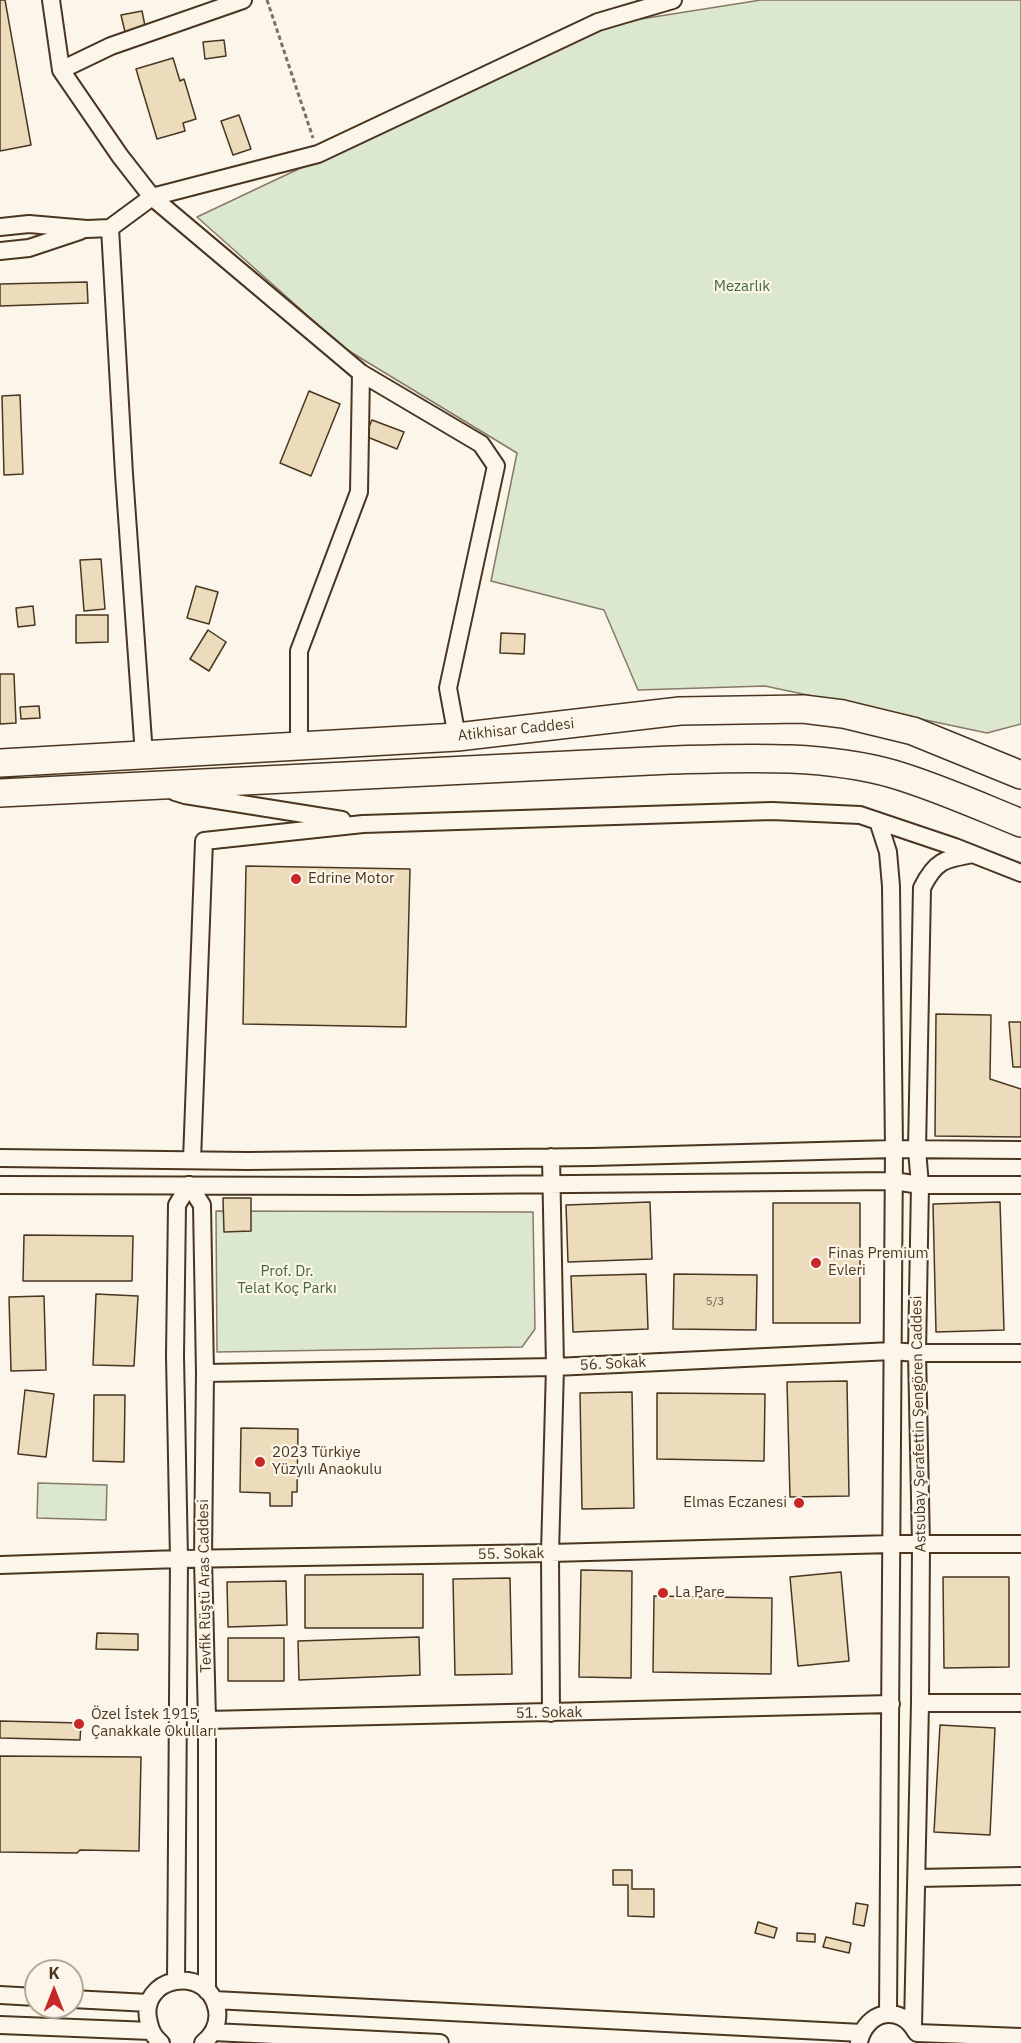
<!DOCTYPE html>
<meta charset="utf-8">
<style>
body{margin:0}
#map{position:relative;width:1021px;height:2043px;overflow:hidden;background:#fbf6e9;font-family:"IBM Plex Sans",sans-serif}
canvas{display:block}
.north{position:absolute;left:24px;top:1959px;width:60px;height:60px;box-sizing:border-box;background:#fbf6e9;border:2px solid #b4a999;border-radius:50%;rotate:0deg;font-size:16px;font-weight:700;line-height:24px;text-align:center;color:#4a3520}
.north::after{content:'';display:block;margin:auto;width:21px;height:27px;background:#c62828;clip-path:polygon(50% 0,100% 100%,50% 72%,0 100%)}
</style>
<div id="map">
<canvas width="1021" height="2043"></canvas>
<div class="north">K</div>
</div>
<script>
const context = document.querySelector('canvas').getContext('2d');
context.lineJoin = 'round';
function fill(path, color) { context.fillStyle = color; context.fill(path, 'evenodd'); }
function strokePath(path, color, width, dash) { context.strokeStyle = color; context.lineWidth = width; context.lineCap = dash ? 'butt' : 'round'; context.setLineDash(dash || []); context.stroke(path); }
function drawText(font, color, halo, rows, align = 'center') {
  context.font = font + ' "IBM Plex Sans",sans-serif'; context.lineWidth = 4.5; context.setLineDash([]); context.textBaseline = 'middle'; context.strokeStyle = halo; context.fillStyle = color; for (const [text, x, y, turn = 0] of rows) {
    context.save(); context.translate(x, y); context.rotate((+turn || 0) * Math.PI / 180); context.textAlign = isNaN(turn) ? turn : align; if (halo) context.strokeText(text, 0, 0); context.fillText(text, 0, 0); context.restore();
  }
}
const green = new Path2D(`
 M761,0H1021V724L987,733L765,686L638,690L604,610L491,581L517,453L344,348L197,217L603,25Z
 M216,1211L533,1212L535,1329L522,1347L217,1352Z
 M38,1483L107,1485L106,1520L37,1518Z`);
fill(green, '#dce7d0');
strokePath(green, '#887966', 1.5);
const building = new Path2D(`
 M0,0H5L31,145L0,151Z
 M142,11L146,31L126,36L121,15Z
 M224,40L226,56L205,59L203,42Z
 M173,58L180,81L184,79L196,119L183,123L185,131L157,139L136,69Z
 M239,115L251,149L233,155L221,121Z
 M87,282L88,303L0,306V284Z
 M309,391L340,404L311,476L280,463Z
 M20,395L23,474L4,475L2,396Z
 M372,420L404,432L397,449L365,436Z
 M101,559L105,609L84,611L80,560Z
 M196,586L218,592L209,624L187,618Z
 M33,606L35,625L18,627L16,608Z
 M76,615H108V642L76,643Z
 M208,630L226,642L209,671L190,659Z
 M501,633L525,634L524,654L500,653Z
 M0,674H14L16,723L0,724Z
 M39,706L40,718L21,719L20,707Z
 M246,866L410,869L406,1027L243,1024Z
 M936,1014L991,1015L990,1079L1021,1089V1137L935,1136Z
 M1009,1022H1021V1067H1013Z
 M223,1198H251V1231L224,1232Z
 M650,1202L652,1259L568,1262L566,1205Z
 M1000,1202L1004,1330L936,1332L933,1204Z
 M773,1203H860V1323H773Z
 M24,1235L133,1236L132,1281H23Z
 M646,1274L648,1329L573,1332L571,1276Z
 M674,1274L757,1275L756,1330L673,1329Z
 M96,1294L138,1296L134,1366L93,1365Z
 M44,1296L46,1370L11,1371L9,1297Z
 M847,1381L849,1496L790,1497L787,1382Z
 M25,1390L54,1394L46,1457L18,1454Z
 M632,1392L634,1508L582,1509L580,1393Z
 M657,1393L765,1394L764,1461L657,1459Z
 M94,1395H125L124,1462L93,1461Z
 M241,1428L298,1429L297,1492H292V1506H270V1493L240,1492Z
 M581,1570L632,1571L631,1678L579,1677Z
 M841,1572L849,1661L798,1666L790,1577Z
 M423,1574V1628H305V1575Z
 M943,1577H1009V1667L944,1668Z
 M510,1578L512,1674L455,1675L453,1579Z
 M286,1581L287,1625L228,1627L227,1582Z
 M654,1596L772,1598L771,1674L653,1672Z
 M97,1633L138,1634V1650L96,1649Z
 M419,1637L420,1675L299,1680L298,1641Z
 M228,1638H284V1681H228Z
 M0,1721L81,1723L80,1740L0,1738Z
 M940,1725L995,1728L990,1835L934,1832Z
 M0,1756L141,1757L139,1851L80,1850L77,1853L0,1852Z
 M613,1870H632V1889H654V1917L628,1916V1885H613Z
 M856,1903L868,1905L864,1926L853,1924Z
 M758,1922L777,1928L774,1938L755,1933Z
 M797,1933L815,1934V1942L797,1941Z
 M826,1937L851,1943L849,1953L823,1947Z`);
fill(building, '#ecdcbc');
strokePath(building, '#4a3520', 1.5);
const minor = new Path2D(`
 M51,0L61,70L120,156L152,197L361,373L481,444L496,466L448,688L457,737
 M61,70L111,46L243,0
 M0,227L29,224L87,229L110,228L152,197L318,154L598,22L673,0
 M110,228L124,474L144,755
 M0,251L29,248L80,231
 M299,747V651L359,492L361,373
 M175,792L185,795L342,820
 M878,821L888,852L891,886L894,1149L888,2014
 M551,1157L555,1367L550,1553L551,1713
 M0,1158L248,1161L592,1157L894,1149L1021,1150
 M192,1160L204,841L363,824L772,811L860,815L955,847L1021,873
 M0,1185L359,1186L894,1181L920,1185H1021
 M189,1185L202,1205L205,1373L203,1559L207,1720V1991
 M205,1373L555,1367L892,1351L917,1353H1021
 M0,1565L179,1559L550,1553L892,1544H1021
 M920,1703H1021
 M207,1720L891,1704
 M917,1878L1021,1876
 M176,1981L179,1559L175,1356L177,1205L189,1185
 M0,1995L36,1997
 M72,1999L149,2003
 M214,2000L862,2033
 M0,2025L151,2031
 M913,2026L920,1703L921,1545L917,1353L920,1185L917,1150L922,888C935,861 944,859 973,854
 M213,2032L440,2043
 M917,2033L1021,2037
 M859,2042C866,2011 900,2003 916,2032
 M161,2043C154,2037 151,2032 149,2023C136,1976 209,1963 217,2010C219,2023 213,2035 203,2043`);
const trunk = new Path2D(`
 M0,763L457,737L680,711L803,709L843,714L913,731L1021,775
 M0,793L670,760C744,758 821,754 893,774C937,787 979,806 1021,823`);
strokePath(minor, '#4a3520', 20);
strokePath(trunk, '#4a3520', 30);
strokePath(new Path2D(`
 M267,0L313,138`), '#7f6f5c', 3, [4.5, 3]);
strokePath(minor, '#fbf6e9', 16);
strokePath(trunk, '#fbf6e9', 27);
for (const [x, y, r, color] of [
 [296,879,6,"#c62828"],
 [816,1263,6,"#c62828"],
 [260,1462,6,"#c62828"],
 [799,1503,6,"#c62828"],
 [663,1593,6,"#c62828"],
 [79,1724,6,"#c62828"]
]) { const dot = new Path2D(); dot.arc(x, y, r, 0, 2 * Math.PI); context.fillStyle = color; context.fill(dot); strokePath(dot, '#fbf6e9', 2); }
drawText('12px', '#725f47', null, [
 ["5/3",715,1302]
]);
drawText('15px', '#436837', '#fbf6e9', [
 ["Mezarlık",742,287],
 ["Prof. Dr.",287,1272],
 ["Telat Koç Parkı",287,1289]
]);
drawText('15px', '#4a3520', '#fbf6e9', [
 ["Atikhisar Caddesi",516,730,-6],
 ["56. Sokak",613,1364,-3],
 ["Astsubay Şerafettin Şengören Caddesi",919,1424,-91],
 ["55. Sokak",511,1554,-1],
 ["Tevfik Rüştü Aras Caddesi",205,1586,-91],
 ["51. Sokak",549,1713,-1]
]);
drawText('15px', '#4a3520', '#fbf6e9', [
 ["Edrine Motor",308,879],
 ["Finas Premium",828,1254],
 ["Evleri",828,1271],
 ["2023 Türkiye",272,1453],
 ["Yüzyılı Anaokulu",272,1470],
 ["Elmas Eczanesi",787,1503,"right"],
 ["La Pare",675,1593],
 ["Özel İstek 1915",91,1715],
 ["Çanakkale Okulları",91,1732]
], 'left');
</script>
